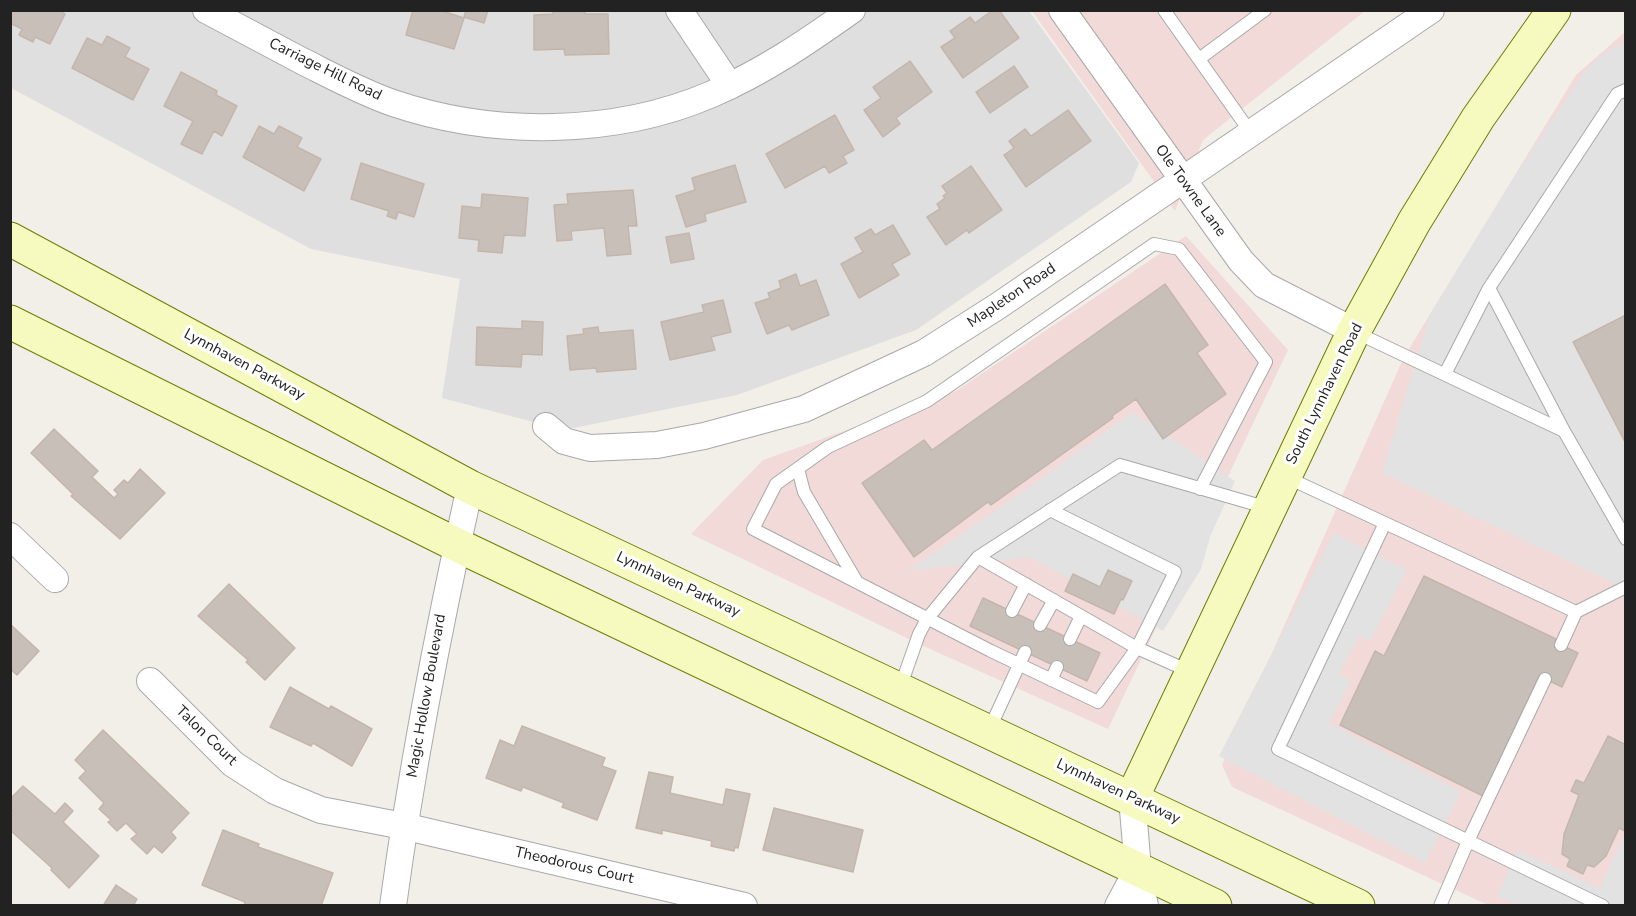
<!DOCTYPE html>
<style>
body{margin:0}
#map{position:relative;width:1636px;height:916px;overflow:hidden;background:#f2efe9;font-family:"Nunito Sans",sans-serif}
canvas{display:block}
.frame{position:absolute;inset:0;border:12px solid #222;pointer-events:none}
</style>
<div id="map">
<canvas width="1636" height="916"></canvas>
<div class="frame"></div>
</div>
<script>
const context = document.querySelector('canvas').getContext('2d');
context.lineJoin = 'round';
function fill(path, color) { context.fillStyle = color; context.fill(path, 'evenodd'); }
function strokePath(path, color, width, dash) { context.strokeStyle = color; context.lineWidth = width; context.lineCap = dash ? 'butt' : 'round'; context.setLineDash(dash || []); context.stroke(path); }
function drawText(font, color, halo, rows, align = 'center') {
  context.font = font + ' "Nunito Sans",sans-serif'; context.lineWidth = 6; context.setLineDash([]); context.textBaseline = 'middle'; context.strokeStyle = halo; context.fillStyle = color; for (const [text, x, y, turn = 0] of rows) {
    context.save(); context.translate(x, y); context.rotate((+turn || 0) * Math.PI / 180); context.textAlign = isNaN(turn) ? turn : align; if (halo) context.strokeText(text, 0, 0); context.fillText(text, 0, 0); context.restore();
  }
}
fill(new Path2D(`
 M10,11H1029L1139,163L1131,182L916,330L737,395L564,430L442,398L460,279L311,249L11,88Z`), '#e0dfdf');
fill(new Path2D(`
 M1032,11H1365L1203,140L1175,211Z
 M1625,32V905H1488L1232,787L1222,765L1404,357L1576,75Z
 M1186,236L1288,350L1108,729L919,644L691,534L763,460L956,391Z`), '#f2dad9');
fill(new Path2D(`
 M1625,42V588L1382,473L1430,314L1513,179L1588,67L1606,52Z
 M1132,412L1235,481L1210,537L1201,569L1163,631L1030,557L908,571L1031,486Z
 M1334,533L1407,570L1370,641L1359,636L1339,674L1351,681L1329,723L1461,792L1425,863L1219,756Z
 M1625,833V905H1516L1497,896L1518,850L1600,888Z`), '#e2e2e2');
const building = new Path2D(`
 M10,10H59L65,14L50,44L35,37L33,42L19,35L22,29L10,23Z
 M413,10H439L464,18L454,49L406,35Z
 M466,10H488L484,23L464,17Z
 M553,10H585V14H608L609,54L565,55L564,49L534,50V15L553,14Z
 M993,10H999L1019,38L963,78L941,47L955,38L950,31L970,17L975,23Z
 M107,36L130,48L125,57L149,69L133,100L72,68L87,38L102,45Z
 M910,61L932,92L896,118L900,124L883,137L864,110L881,98L873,87Z
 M1014,66L1028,87L990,113L976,92Z
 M181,72L217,91L216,95L237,106L222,136L214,131L202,154L181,144L193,121L164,106Z
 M1068,110L1091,141L1026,187L1004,155L1014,148L1009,141L1025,129L1031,136Z
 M835,115L854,150L843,156L847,163L829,173L825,166L785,188L766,154Z
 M259,126L274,134L279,126L302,138L297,147L321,159L304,191L243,157Z
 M361,163L424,184L414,217L398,212L396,219L387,216L389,211L351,199Z
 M735,165L746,202L705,214L706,221L686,227L676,196L695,190L692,178Z
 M971,166L1002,210L969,233L967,230L946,245L927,217L940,209L937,204L945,198L943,196L947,193L942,186Z
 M633,190L637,226H628L631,254L607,256L604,228L571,231L572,240L557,241L554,205L568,204L567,194Z
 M482,194L528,198L525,236L504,235L502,253L478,251L479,240L459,238L462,206L481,208Z
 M893,225L910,254L892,264L899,275L859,298L841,264L863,252L855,238L871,229L875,235Z
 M689,233L694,259L671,263L666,237Z
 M796,274L800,286L816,280L829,315L792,330L789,325L767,334L755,303L770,298L768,293L781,288L779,281Z
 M1165,284L1208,345L1197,353L1226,394L1163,439L1136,399L1112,416L1113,418L991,505L988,502L914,557L862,483L924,440L932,450Z
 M723,300L731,332L711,337L715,350L670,360L661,322L704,312L702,305Z
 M1626,315V444L1573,342Z
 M522,321L543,322L542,355L522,354L521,367L476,365L477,327L522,329Z
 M598,327L599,333L633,330L636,369L597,372L596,368L570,370L567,336L584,334L583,329Z
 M54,429L98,471L92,477L114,498L118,494L114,490L124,480L128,483L140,469L165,493L120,539L71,496L73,494L31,453Z
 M1108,570L1132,581L1123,600L1121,599L1114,614L1065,591L1073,574L1100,587Z
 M1424,576L1556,639L1555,642L1578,653L1562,687L1539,676L1483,796L1340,725L1375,651L1384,656Z
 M229,584L295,648L265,680L246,662L248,660L198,616Z
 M983,598L1100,653L1087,681L970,626Z
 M10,624L39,651L17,675L10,669Z
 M290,687L329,709L331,706L372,729L352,766L313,743L311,746L270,727Z
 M522,726L605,758L602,766L616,771L597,820L562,807L564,803L523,787L521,791L486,778L500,740L514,746Z
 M103,730L189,813L171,832L176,838L162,853L154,846L147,854L131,839L137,834L126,823L117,831L108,822L111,820L99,809L104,803L79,778L86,771L75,760Z
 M1608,736L1626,745V829L1625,831L1619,828L1606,856L1594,867L1587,865L1583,874L1567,866L1570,859L1562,854L1564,834L1579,795L1571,791L1576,780L1584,783Z
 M649,772L673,777L670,793L723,805L726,789L750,794L738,848L735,847L734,851L711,846L712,841L662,830V834L636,828Z
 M23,786L55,814L65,803L73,811L63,822L99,856L69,888L51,870L52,868L10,830V816L14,813L10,809V799Z
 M774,808L863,830L853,872L763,850Z
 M223,830L259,844L258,847L333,873L321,906H244L245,902L202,885Z
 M116,885L137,899L133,906H103Z`);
fill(building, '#c7bfb8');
strokePath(building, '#c4b6ab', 1.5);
const lane = new Path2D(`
 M1164,10L1251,133
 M1199,59L1265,10
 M1489,288L1564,431
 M1355,332L1564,431L1626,539
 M1445,374L1489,288L1617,94L1626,90
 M798,469L804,492L857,582
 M1286,477L1576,612L1561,645
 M1050,510L1175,572L1137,648L1098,702L991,651L753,529L776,484L828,447L927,401L1154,244L1179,249L1266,362L1200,489
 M1385,523L1278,749L1603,906
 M978,557L1137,648L1191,672
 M1012,611L1026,584
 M1576,612L1626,587
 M1040,625L1054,600
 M1070,639L1081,616
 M1051,680L1057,667
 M900,688L919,634L927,619L978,557L1120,465L1268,508
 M989,730L1025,652
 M1440,906L1469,839L1545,679`);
const street = new Path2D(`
 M206,10C238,27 270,44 302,61C332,76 361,92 393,103C493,137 615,136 712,94C763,72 807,42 852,10
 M679,10L730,86
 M1062,10L1241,261L1264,285L1354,331
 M546,426L564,441L590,448L657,445L704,436L804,409L924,353L998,306L1431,10
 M10,536L55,579
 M150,681L233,764L275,791L321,810L403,826L744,906
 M1132,798L1138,869L1145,906
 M393,906C412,765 439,626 470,487
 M1118,906L1138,869`);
const secondary = new Path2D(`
 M10,239L470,487L1358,906
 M10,322L457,545L1215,906
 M1132,798L1354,331L1414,222L1478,118L1554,10`);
strokePath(lane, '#a9a9a9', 14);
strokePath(street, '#a9a9a9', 28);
strokePath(secondary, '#707d05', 35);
strokePath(lane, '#fff', 12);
strokePath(street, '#fff', 26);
strokePath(secondary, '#f7fabf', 33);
drawText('15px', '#222', '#fff', [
 ["Carriage Hill Road",325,70,26],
 ["Ole Towne Lane",1190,191,54],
 ["Mapleton Road",1012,296,-34],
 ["Lynnhaven Parkway",244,365,28],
 ["South Lynnhaven Road",1325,394,-64],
 ["Lynnhaven Parkway",678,585,25],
 ["Magic Hollow Boulevard",427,696,-80],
 ["Talon Court",206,736,44],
 ["Lynnhaven Parkway",1118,792,25],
 ["Theodorous Court",574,866,13]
]);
</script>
